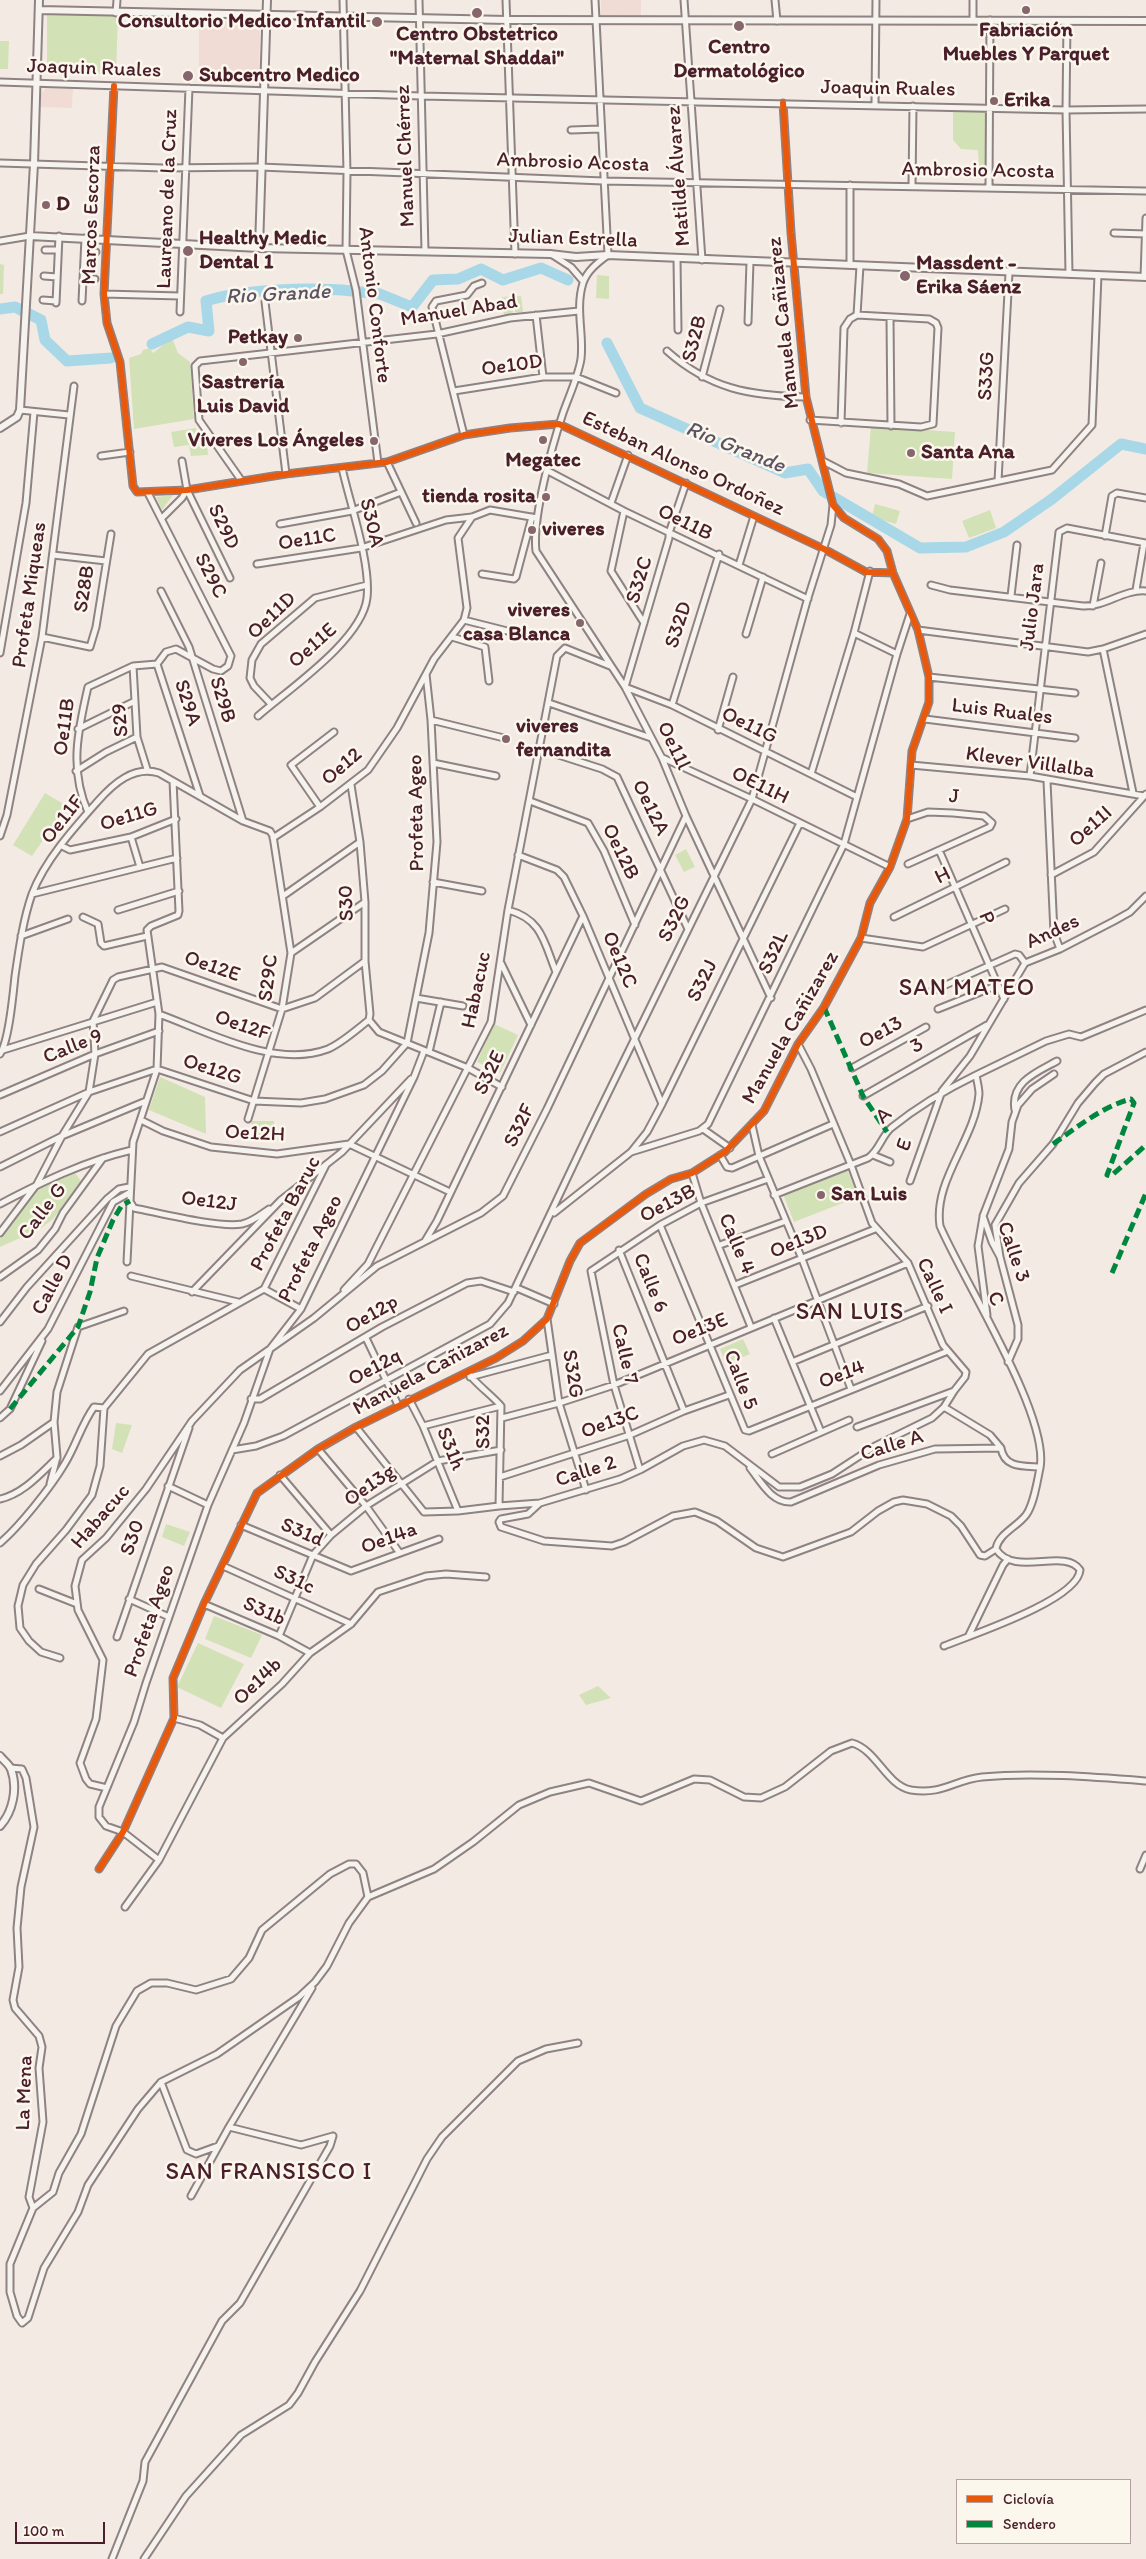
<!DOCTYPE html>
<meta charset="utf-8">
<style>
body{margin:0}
#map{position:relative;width:1146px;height:2559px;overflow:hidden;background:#f4eae4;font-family:Itim,sans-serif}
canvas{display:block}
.legend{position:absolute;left:956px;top:2479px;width:175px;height:65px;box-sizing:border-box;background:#fbf7ec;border:1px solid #b4a19f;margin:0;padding:6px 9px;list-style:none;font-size:15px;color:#4a1f2b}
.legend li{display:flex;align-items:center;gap:10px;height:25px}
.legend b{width:25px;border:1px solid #b4a19f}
.scale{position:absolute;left:15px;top:2522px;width:90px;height:22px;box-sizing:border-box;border:2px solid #4a1f2b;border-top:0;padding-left:6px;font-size:15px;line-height:18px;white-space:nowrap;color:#4a1f2b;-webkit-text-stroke:4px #fbf7ec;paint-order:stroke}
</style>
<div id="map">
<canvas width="1146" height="2559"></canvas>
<ul class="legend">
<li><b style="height:6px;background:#e8590c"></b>Ciclovía</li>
<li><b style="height:6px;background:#00873e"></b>Sendero</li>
</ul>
<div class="scale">100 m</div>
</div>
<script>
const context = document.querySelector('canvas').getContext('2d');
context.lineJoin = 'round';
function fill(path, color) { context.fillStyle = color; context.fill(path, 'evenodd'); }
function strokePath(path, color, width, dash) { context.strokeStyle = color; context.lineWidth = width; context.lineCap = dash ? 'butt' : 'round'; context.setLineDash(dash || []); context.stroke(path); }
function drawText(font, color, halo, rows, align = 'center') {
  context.font = font + ' Itim,sans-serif'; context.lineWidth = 5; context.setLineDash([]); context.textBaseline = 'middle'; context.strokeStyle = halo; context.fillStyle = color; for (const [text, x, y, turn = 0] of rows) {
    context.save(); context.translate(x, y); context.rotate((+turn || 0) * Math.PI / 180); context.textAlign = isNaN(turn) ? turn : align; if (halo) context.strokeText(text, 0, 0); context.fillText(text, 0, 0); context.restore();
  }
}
fill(new Path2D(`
 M601,0H641V15H601Z
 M199,20L260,23L259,82L199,81Z
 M46,88L73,89L72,108L41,107V94Z`), '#f0dcd4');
fill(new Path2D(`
 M47,13L118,14L116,74H47Z
 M0,41H9L8,69H0Z
 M953,103L985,104L987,169H979L978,150L961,149L953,140Z
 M0,264L4,265L3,294H0Z
 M597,275L609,276V299L596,298Z
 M521,296L523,312H515V301H512L513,315L504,316L502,297Z
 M172,338L178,353L190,362L194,419L134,429L129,358L141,354L143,350L150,348L153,353Z
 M871,426L955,432L952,479L867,473Z
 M196,428L197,444L207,443L208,455L191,456L189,445L174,447L171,432Z
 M173,495L162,510L156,497Z
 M875,504L900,511L896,524L872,517Z
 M990,510L996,528L969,538L962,521Z
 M45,793L67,806L32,856L13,845Z
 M686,849L695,867L684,872L675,855Z
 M494,1024L518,1035L500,1073L477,1062Z
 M160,1077L205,1097L206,1134L149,1110Z
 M251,1121H274L275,1135H252Z
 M846,1167L858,1197L794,1222L783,1194Z
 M75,1173L81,1181L53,1219L40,1229L0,1247V1239L39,1189Z
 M743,1339L750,1354L726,1364L720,1349Z
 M116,1423L132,1425L122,1453L112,1449Z
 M166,1524L190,1532L184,1546L162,1537Z
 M214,1616L262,1635L251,1658L205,1639Z
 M198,1643L244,1664L221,1708L177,1687Z
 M598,1686L611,1698L586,1705L579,1695Z`), '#d3e1b7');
strokePath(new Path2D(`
 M361,292L380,294L412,307L433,280L458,279L481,269L503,280L541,268L568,280
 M0,309L15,307L41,320L45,340L67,361L111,358
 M607,343L640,408L785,473L808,469L823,491L920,548L966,547L1004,532L1052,499L1121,444L1146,449
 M152,344L188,327L209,331L206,301C243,289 312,287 352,291`), '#a8d8e7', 11);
const minor = new Path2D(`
 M343,0L347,172L346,250L356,290L378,463
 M419,0L425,251
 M506,0L515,254
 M595,0L608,255C597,263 587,271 583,283C575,309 584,334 581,359C578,377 569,396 563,413C552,446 532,518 536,551L625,687L662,758L686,816L771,998
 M684,0L702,260
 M775,0L777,21
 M116,13L117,0
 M973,20V0
 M1067,21L1066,110L1069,274
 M0,82L421,96L1066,110L1146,109
 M114,86L104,294L107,323L120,362L133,486L137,492L187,490L286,474L387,462L464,435L510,428L559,424L824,549L866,572L893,573
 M875,105L876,0
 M571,130L600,129
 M0,163L163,168L260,167L603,181L1146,191
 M850,185V265
 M912,186L913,106
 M989,187L990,20
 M1114,233L1146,234
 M0,241L30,236
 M45,250H58
 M85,252H96
 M551,254L571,267L583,281
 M677,259L678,330
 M44,276L57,277
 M1144,277L1146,218
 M83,278L95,279
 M104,294L180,296
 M43,300L56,301
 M82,301L85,238
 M265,302L286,474
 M56,303L59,236
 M180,312L189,88
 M536,315L543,377
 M890,317L891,426
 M748,322L750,262
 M667,351C710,389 750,396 806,397
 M702,377L720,309
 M454,391L543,377H576L616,393
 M20,410L69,415
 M810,420L921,427L933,424L938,328L936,323L929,319L857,315
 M841,423L844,328L850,319L857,315L860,266
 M464,435L432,307L436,301L467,295L474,286L482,283
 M101,456L130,452
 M182,461L187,490L230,578
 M823,461L846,473L899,484L927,496L1052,470L1092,425L1098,275
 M387,462L416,523
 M548,471L624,511L808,599
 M241,480L199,420L195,366L200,361L437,334L510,318L579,311
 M998,481L1009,273
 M686,483L669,533V538L625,687L672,705L857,797
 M148,493L231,656L228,666L221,671L213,669L176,649L166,652L157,664L200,796
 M611,503L628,455
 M624,511L611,571L644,623
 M162,518L182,498L187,490
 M280,524L352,511L401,492
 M1105,536L1112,496L1117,493L1146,498
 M53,555L106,561
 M257,564L361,548L446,520L472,517L490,510L537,518
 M739,565L754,516
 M482,574L514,579L516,577L532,517
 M931,585L950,590L1083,606C1105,607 1124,589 1146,591
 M1136,590L1144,543
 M161,591L189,647L243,821
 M1011,596L1017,545
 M1093,606L1101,563
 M464,620L531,637
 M918,630L1088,652L1103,649L1146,634
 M854,633L897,654
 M746,634L763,577
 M42,637L90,647L96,627L111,534
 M452,637L485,647L489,681
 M1103,649L1133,793
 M0,653L26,503L34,412
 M133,666L137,737L147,769
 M929,677L1075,693
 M549,703L651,738
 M271,704L254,686L250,678L252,660L261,644L315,598L367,585
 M672,705L719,554
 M258,716C289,689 362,640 367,598C371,563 350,504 342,468
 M925,719L1075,738
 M431,720L504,738
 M78,729L135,701
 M718,730L733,677
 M540,749L602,769L617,777L688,929
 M663,758L752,799L890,867
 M433,763L496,776
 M911,765L1030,776L1144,796
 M76,771L106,752L137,737
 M811,774L854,633L870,571
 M1030,776L1059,532L1067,528L1146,543
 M1047,781L1054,933L1060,949
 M351,785L360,842L365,902V961L370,1014L369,1020
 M530,801L588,823L604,851L635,925
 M320,807L291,765L334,732
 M88,812C69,770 78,730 88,687L133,666L157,664
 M907,819L928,812L953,813L984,816L992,823L990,827L908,864
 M0,836L7,815L42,637L74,386
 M131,837L140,867
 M273,838L320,807L368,770L397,728L434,659L464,620L467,608L458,538L472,517
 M62,846L70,850L131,837L176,819
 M939,850L1004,999
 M518,855L557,870L564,877L583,916L662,1104
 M1051,875L1094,852L1146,794
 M433,882L482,891
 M32,894L177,858
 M283,896L360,842
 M118,910L179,891
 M508,910C542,919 544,942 556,972
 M83,917L98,924L101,943L104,946L147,936
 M894,917L1006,862
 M21,936L68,919
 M861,938L923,947L1005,909
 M291,953L365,902
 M501,963L531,1025
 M930,992L1015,954L1019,955L1025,963
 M416,998L463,1006
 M938,1009L998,985
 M159,1014C208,1032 275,1069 328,1049C342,1043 356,1030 369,1020
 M369,1020L379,1032L468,1068L502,1087
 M407,1043L429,933L437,842L431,720L426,674
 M798,1044L811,1069L851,1165L872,1223L908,1263L943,1345L966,1372L965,1377L954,1391L857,1427
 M3,1050L157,1002
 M429,1052L441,1002
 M0,1054C9,1041 13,995 15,976C19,949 23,920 32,894C45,860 74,828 98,801C113,784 134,765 159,773L243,821L270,831L273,836L291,953L282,1009L248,1119
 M852,1068L926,1027
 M976,1075L1046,1041L1069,1034L1081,1037L1146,1010
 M0,1095L95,1054L159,1031
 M863,1096L987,1025
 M1015,1110C1010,1082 1037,1072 1057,1061
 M141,1120L163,1131L211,1147L277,1154L349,1144L450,1192
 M752,1125L759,1156L802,1259L851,1389
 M703,1129L730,1148
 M0,1132L89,1092L157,1069L254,1101L301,1103L325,1099L364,1085L382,1071L407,1043
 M631,1152L647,1132L662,1104L800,823
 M720,1155L727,1167L732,1168L833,1124
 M873,1155L890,1162
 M0,1167L62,1136L146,1101
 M692,1173L701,1203L751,1327
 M910,1181L942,1091L970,1056L1025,963L1060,949L1114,921L1130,912L1146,896
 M774,1195L868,1158C879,1151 881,1137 891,1128C917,1107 945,1090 976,1075C977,1081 979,1088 979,1094C975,1140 933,1180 940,1226C963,1280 1050,1416 1040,1468C1037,1482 1034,1504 1026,1515C1017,1527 998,1534 996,1549C1014,1578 1065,1547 1080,1570C1078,1600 971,1635 944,1646
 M131,1203L134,1208C160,1213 218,1228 242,1224C252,1222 260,1215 269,1209
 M0,1204C42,1182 85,1161 132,1150
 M554,1213L631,1152L699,1131L708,1124L844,844L897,654L910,614
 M983,1217L978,1246L987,1315
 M660,1225L745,1430L749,1431L948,1351
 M0,1233L37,1184L62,1136L89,1092L95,1054L93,1021L113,980L118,977L162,967L282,1009L315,998L365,961
 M425,1241L437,1221L583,916
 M720,1245L786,1221
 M619,1250L684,1411
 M1000,1257L995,1225L1019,1183L1053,1144L1078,1103L1095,1083L1104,1074L1146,1052
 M127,1262L133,1142L157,1069L159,1014L147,930L151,926L178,915L179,911L173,781
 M131,1276L238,1302
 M0,1277L38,1250L55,1229L63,1213L103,1158
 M735,1285L875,1229
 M517,1288L554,1304
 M264,1289L301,1309
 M344,1290L368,1264L491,1022L508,910L557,656L565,648L610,666
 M192,1292L281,1200L342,1152L411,1079
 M774,1318L821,1432
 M547,1319L559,1403L586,1490
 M0,1322L27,1287L107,1199L119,1189L129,1187
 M366,1338L398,1405
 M792,1362L928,1306
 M1008,1362L1018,1339V1325L1000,1257L992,1242L983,1216L1009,1149L1012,1122L1018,1105L1032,1089L1054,1074
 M468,1372C471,1380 493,1396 501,1406L499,1506
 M470,1377L552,1355
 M0,1391L48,1329L113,1202L129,1193
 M251,1399H260L382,1327L467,1283L481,1281L514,1292
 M409,1399L423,1426L458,1511
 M0,1418L10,1409L42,1341
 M502,1418L559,1403L614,1385L908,1263
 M423,1426L501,1406
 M356,1427L424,1512L458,1511L499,1506L540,1503L620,1479L640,1470L683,1446L704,1440L725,1446L779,1487H800L832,1474L875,1446L932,1418L944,1407L954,1391
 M1001,1448C1004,1468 1023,1466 1040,1467
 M318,1449L366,1506L399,1552
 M232,1450L256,1446L283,1436L490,1324L508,1303L590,1130L752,799L807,601L831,525L833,505
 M772,1454L849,1420
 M0,1456L21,1445L54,1422
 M750,1468C761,1482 772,1503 791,1502L879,1465L935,1449L1001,1448L990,1435L944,1407
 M640,1470L614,1385L591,1271L660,1225L701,1203L768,1179
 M280,1475L331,1535
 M500,1477L630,1435L684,1411L729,1395
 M50,1484L57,1457L54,1422L57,1392L78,1327L124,1311
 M168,1486L208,1505
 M0,1499C23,1494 40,1474 57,1458
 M540,1503L528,1514L501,1519L499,1522L501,1527L544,1541L612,1546L624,1542L673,1516L695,1512L717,1521L756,1548L783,1557L851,1532L878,1511L894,1502L903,1500L927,1504L951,1516L961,1526L980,1555L985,1556L996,1549
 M241,1525L351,1571L439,1539
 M0,1543C19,1527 51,1487 64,1465C76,1446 81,1425 94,1407L104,1408
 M223,1566L351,1624
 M39,1589L77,1604
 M129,1599L169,1617
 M204,1604L279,1636L310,1653
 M969,1635L1003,1565L1008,1559
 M279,1636L313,1555L331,1535L366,1506L438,1461L501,1450
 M117,1637L189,1428
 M60,1658L41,1652L29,1641L20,1628L18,1606L23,1585L36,1564L66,1530L92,1495L100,1466L104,1408L148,1354L264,1289L326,1165
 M174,1718L200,1725L223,1738
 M10,1768L22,1769L26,1778L34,1827L21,1887L17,1928L19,1967L13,2000L15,2008L39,2036L42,2047L39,2068L43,2122L29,2197L33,2208L10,2264V2292L17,2316L22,2323L28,2318L44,2268L78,2212L88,2185L138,2109L161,2082L187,2150L196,2154L218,2146
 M107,1788L90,1784L86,1779L80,1763L96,1719L103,1660L78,1610L75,1586L82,1560L106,1538L146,1489L192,1421L240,1370L314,1318L377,1266L481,1213L503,1196L547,1109L686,816
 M159,1860L123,1832L106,1826L99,1817V1807L134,1722L146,1683L208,1505L244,1423L270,1349L301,1309L414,1077L424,1051
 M99,1869L123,1832L174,1718L173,1678L204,1604L257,1493L318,1449L356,1427L496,1358L523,1341L547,1319L570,1261L580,1243L646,1194L671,1179L692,1173L725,1152L764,1111L798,1044L824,1007L861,938L870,903L890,867L907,819L912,751L929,702V677L918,630L893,573L887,551L878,539L844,518L833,505L806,397L791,233L783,103
 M1140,1869L1146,1855
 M125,1907L159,1860L223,1738L282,1684L310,1653L351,1624L378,1592L426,1576L446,1574L486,1577
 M161,2082L217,2054L299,1997L315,1982L327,1966L349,1923L368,1897L434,1869L473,1842L519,1805L550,1792L589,1783L641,1801L694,1779L710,1780L744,1797L761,1798L785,1787L831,1751L852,1743C877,1750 886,1785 911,1790C943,1795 954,1780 982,1777C1032,1772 1095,1777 1146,1781
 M229,2127L312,1988
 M191,2196L229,2127L301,2145L333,2136
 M33,2208L53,2192L59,2173L81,2134L116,2026L137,1991L151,1983H167L196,1990L231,1979L249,1958L262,1930L330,1874L349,1864H356L363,1873L368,1897
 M112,2559L143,2481L145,2462L222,2321L240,2303L330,2146L333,2136
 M144,2559L186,2496L241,2435L289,2405L298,2393L315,2362L360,2291L427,2159L442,2137L518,2061L546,2049L578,2043`);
const tertiary = new Path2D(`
 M40,10L507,20L1146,21
 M30,236L259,248L550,254L576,257L608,255L1146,277
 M259,248L267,0
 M0,428L17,417L20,410L34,164L39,0
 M0,1756C3,1760 9,1764 11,1769C18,1788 13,1812 0,1826`);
strokePath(minor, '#8f8282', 9);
strokePath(tertiary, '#8f8282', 10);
strokePath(minor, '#f6f3ef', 5);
strokePath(tertiary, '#f6f3ef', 6);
strokePath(new Path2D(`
 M824,1007L863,1096L887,1132
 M1053,1144C1076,1128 1103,1106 1131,1099L1134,1103L1107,1175L1111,1176L1146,1145
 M1112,1273L1146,1193
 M10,1409L78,1327L90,1292L97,1258L113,1220L122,1205L130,1201`), '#00873e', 5, [10, 5]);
strokePath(new Path2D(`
 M114,86L104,294L107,323L120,362L133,486L137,492L187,490L286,474L387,462L464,435L510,428L559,424L824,549L866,572L893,573
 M99,1869L123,1832L174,1718L173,1678L204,1604L257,1493L318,1449L356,1427L496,1358L523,1341L547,1319L570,1261L580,1243L646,1194L671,1179L692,1173L725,1152L764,1111L798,1044L824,1007L861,938L870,903L890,867L907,819L912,751L929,702V677L918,630L893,573L887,551L878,539L844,518L833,505L806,397L791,233L783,103`), '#e8590c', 6);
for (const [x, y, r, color] of [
 [1026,10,5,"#86666c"],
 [477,13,6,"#86666c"],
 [377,22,6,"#86666c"],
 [739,26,6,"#86666c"],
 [188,76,6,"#86666c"],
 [994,101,5,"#86666c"],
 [46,205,5,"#86666c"],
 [188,251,6,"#86666c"],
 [905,276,6,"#86666c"],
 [298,338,5,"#86666c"],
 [243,362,5,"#86666c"],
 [543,440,5,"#86666c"],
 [374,441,5,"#86666c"],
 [911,453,5,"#86666c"],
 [546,497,5,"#86666c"],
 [532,530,5,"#86666c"],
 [580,623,5,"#86666c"],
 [506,739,5,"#86666c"],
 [821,1195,5,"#86666c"]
]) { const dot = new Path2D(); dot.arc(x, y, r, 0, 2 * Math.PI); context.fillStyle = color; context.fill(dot); strokePath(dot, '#fbf7ec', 2); }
drawText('bold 21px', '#4a1f2b', '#fbf7ec', [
 ["Consultorio Medico Infantil",366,22,"right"],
 ["Fabriación",1026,31,"center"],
 ["Muebles Y Parquet",1026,55,"center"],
 ["Centro Obstetrico",477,35,"center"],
 ["\"Maternal Shaddai\"",477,59,"center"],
 ["Centro",739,48,"center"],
 ["Dermatológico",739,72,"center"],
 ["Subcentro Medico",199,76],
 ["Erika",1004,101],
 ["D",56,205],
 ["Healthy Medic",199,239],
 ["Dental 1",199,263],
 ["Massdent -",916,264],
 ["Erika Sáenz",916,288],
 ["Petkay",288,338,"right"],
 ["Sastrería",243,383,"center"],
 ["Luis David",243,407,"center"],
 ["Víveres Los Ángeles",364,441,"right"],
 ["Santa Ana",921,453],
 ["Megatec",543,461,"center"],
 ["tienda rosita",536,497,"right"],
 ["viveres",542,530],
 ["viveres",570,611,"right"],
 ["casa Blanca",570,635,"right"],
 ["viveres",516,727],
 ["fernandita",516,751],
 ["San Luis",831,1195]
], 'left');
drawText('21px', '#4a1f2b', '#fbf7ec', [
 ["Joaquin Ruales",94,69,2],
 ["Joaquin Ruales",888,89,1],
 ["Manuel Chérrez",406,156,-92],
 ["Ambrosio Acosta",573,163,2],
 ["Ambrosio Acosta",978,171,1],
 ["Matilde Álvarez",679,176,-94],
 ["Laureano de la Cruz",168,199,-88],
 ["Marcos Escorza",92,215,-88],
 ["Julian Estrella",573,239,2],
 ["Antonio Conforte",374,305,83],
 ["Manuel Abad",459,311,-9],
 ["Manuela Cañizarez",784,323,-96],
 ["S32B",695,339,-76],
 ["Oe10D",512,366,-8],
 ["S33G",987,376,-87],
 ["Esteban Alonso Ordoñez",683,464,25],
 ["S30A",371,523,77],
 ["Oe11B",685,523,26],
 ["S29D",223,527,64],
 ["Oe11C",307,540,-9],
 ["S29C",210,576,63],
 ["S32C",640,580,-73],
 ["S28B",85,589,-81],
 ["Profeta Miqueas",30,595,-82],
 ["Julio Jara",1033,607,-83],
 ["Oe11D",272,616,-44],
 ["S32D",679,625,-72],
 ["Oe11E",313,646,-42],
 ["S29B",222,700,73],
 ["S29A",187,703,72],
 ["Luis Ruales",1002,712,7],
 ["S29",121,720,-95],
 ["Oe11G",749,726,26],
 ["Oe11B",65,727,-82],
 ["Oe11l",673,746,64],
 ["Klever Villalba",1030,763,8],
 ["Oe12",342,767,-41],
 ["OE11H",760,786,26],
 ["J",954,797,4],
 ["Oe12A",650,808,64],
 ["Profeta Ageo",417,813,-91],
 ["Oe11G",129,817,-17],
 ["Oe11F",63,820,-52],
 ["Oe11I",1091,827,-42],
 ["Oe12B",620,852,64],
 ["H",943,876,-26],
 ["S30",347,903,-92],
 ["P",986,918,66],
 ["S32G",675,919,-64],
 ["Andes",1053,932,-25],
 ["S32L",774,953,-65],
 ["Oe12C",619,960,67],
 ["Oe12E",212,967,19],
 ["S29C",269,978,-83],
 ["S32J",703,981,-64],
 ["Habacuc",477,990,-78],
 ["Oe12F",242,1026,19],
 ["Manuela Cañizarez",791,1028,-60],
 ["Oe13",881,1033,-29],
 ["3",917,1046,-30],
 ["Calle 9",73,1047,-22],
 ["Oe12G",212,1070,18],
 ["S32E",490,1073,-64],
 ["A",884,1116,-43],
 ["S32F",520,1126,-64],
 ["Oe12H",255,1134,3],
 ["E",905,1145,-70],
 ["Oe12J",209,1202,7],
 ["Oe13B",668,1204,-28],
 ["Calle G",43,1212,-53],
 ["Profeta Baruc",286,1214,-62],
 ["Oe13D",799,1242,-22],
 ["Calle 4",736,1244,67],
 ["Profeta Ageo",311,1249,-63],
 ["Calle 3",1013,1252,71],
 ["Calle 6",650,1283,68],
 ["Calle D",53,1285,-62],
 ["Calle I",934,1286,65],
 ["C",995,1299,64],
 ["Oe12p",372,1315,-30],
 ["Oe13E",700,1330,-22],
 ["Calle 7",624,1354,77],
 ["Oe12q",375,1368,-28],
 ["Manuela Cañizarez",431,1370,-28],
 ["S32G",572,1374,81],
 ["Oe14",842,1375,-21],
 ["Calle 5",740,1380,69],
 ["Oe13C",610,1423,-20],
 ["S32",484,1432,-91],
 ["Calle A",892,1446,-17],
 ["S31h",450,1449,68],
 ["Calle 2",586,1472,-18],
 ["Oe13g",370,1486,-35],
 ["Habacuc",101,1517,-49],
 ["S31d",302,1533,23],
 ["S30",133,1538,-71],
 ["Oe14a",389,1539,-20],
 ["S31c",294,1580,25],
 ["S31b",264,1612,24],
 ["Profeta Ageo",150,1621,-71],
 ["Oe14b",258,1682,-44],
 ["La Mena",25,2093,-88]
]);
drawText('italic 22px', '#5c5464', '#fbf7ec', [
 ["Rio Grande",278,295,-3],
 ["Rio Grande",735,448,22]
]);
context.letterSpacing = '1px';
drawText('24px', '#4a1f2b', '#fbf7ec', [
 ["SAN MATEO",967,989],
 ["SAN LUIS",850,1313],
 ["SAN FRANSISCO I",269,2173]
]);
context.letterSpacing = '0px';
</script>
